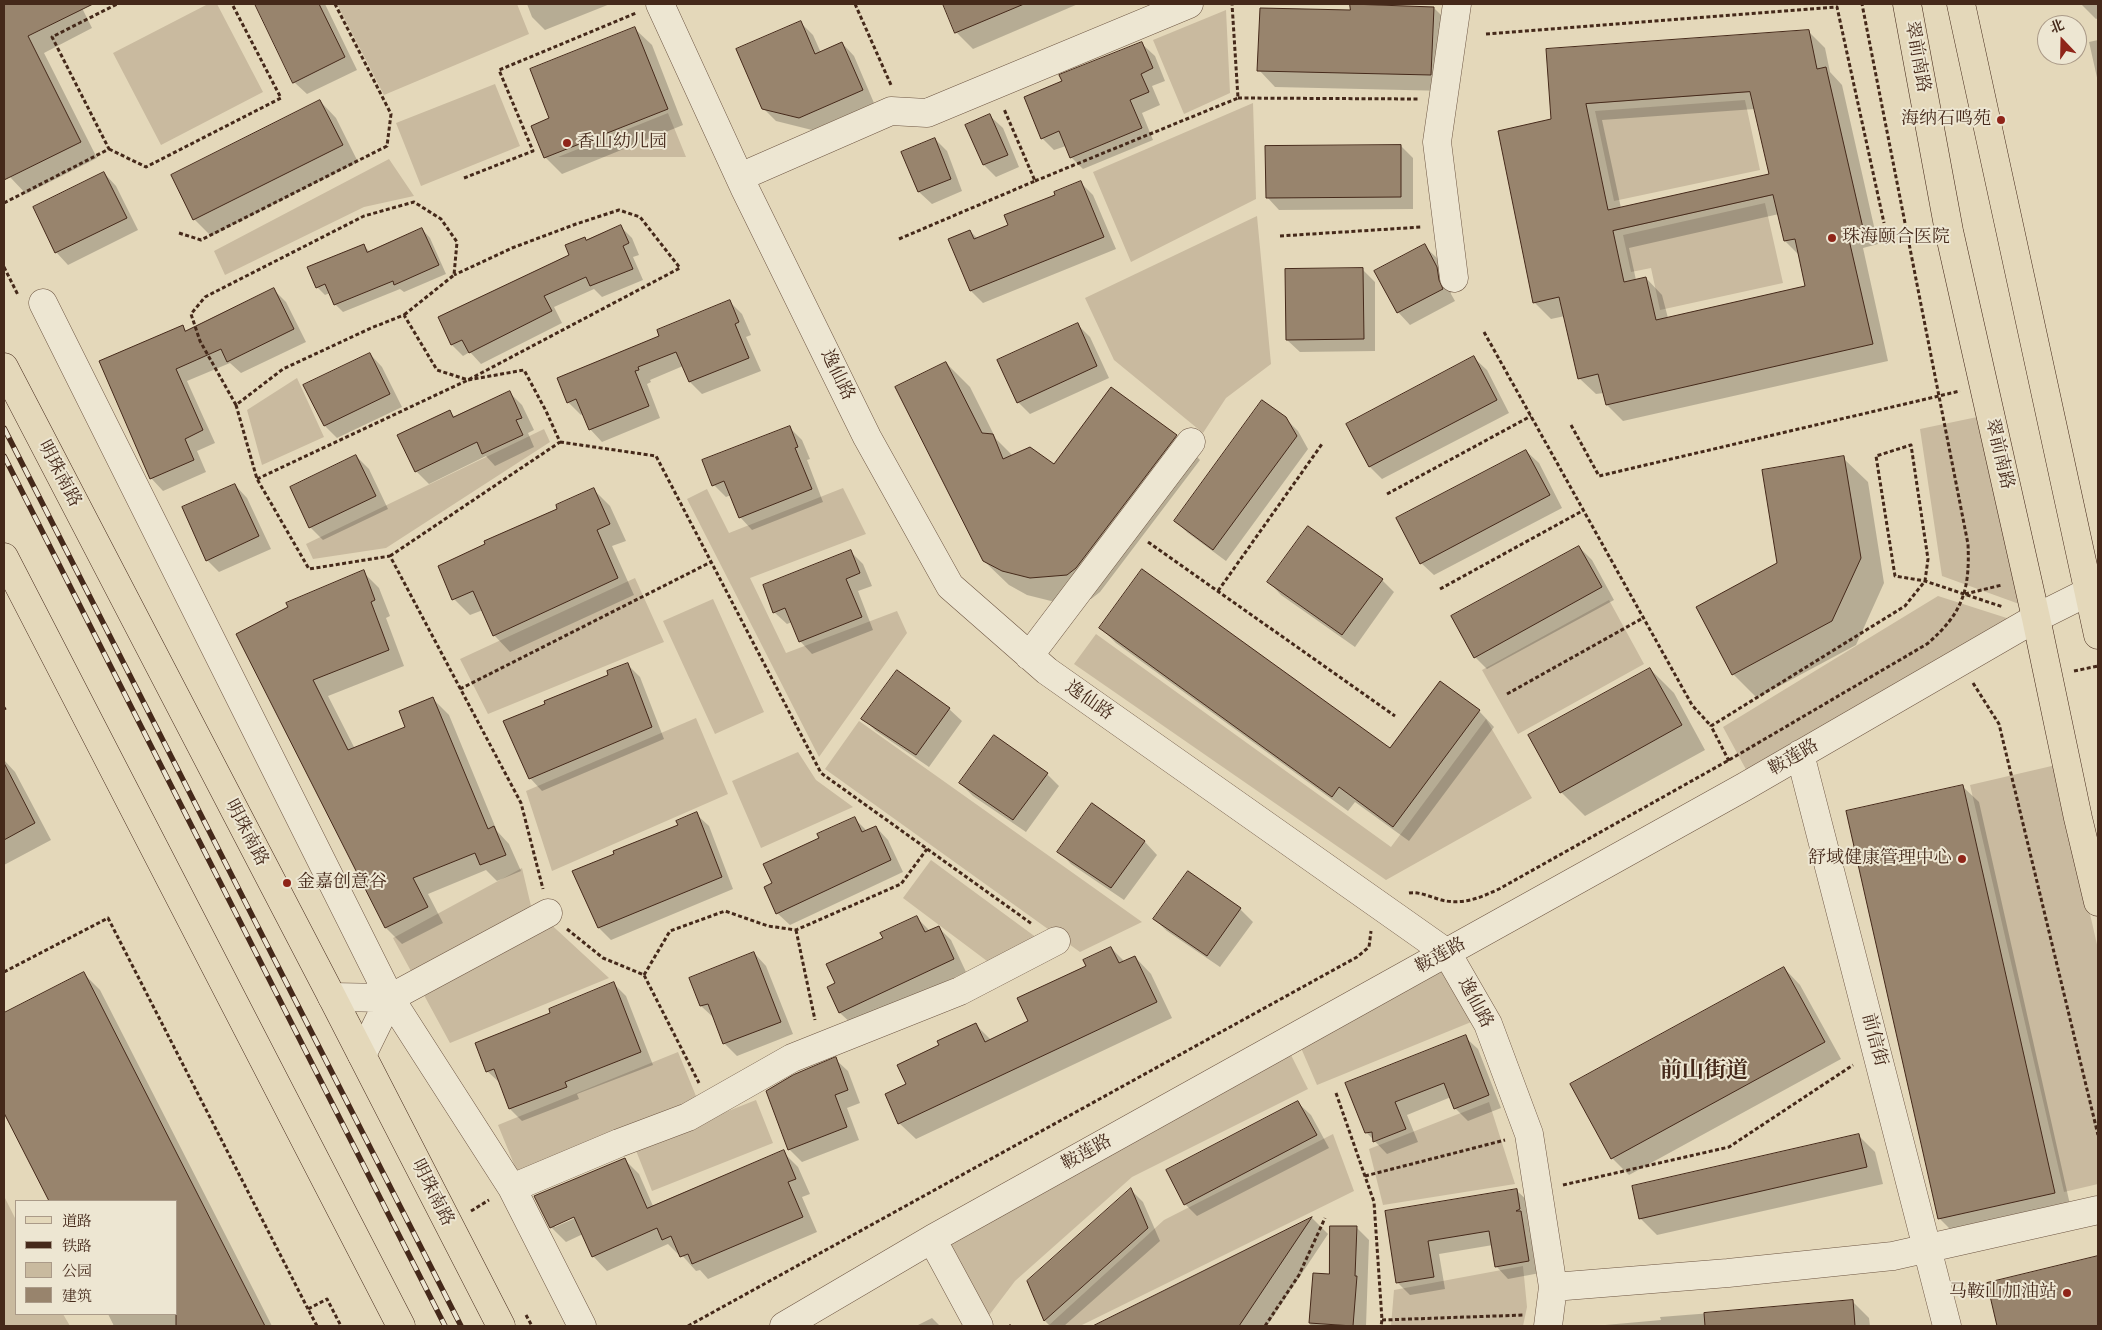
<!DOCTYPE html>
<meta charset="utf-8">
<style>
body{margin:0}
#map{position:relative;width:2102px;height:1330px;overflow:hidden;background:#e4d8ba;font-family:"IM FELL Great Primer","Noto Serif SC",serif}
canvas{display:block}
.frame{position:absolute;inset:0;border:5px solid #45291a;pointer-events:none}
.legend{position:absolute;left:15px;top:1200px;width:162px;height:115px;box-sizing:border-box;background:#ede6d2;border:1px solid #aa9a88;margin:0;padding:6px 9px;list-style:none;font-size:15px;color:#45291a}
.legend li{display:flex;align-items:center;gap:10px;height:25px}
.legend b{width:25px;border:1px solid #aa9a88}
.north{position:absolute;left:2037px;top:15px;width:50px;height:50px;box-sizing:border-box;background:#ede6d2;border:1px solid #aa9a88;border-radius:50%;rotate:339deg;font-size:14px;font-weight:700;line-height:20px;text-align:center;color:#45291a}
.north::after{content:'';display:block;margin:auto;width:18px;height:22px;background:#8f2418;clip-path:polygon(50% 0,100% 100%,50% 72%,0 100%)}
</style>
<div id="map">
<canvas width="2102" height="1330"></canvas>
<div class="frame"></div>
<ul class="legend">
<li><b style="height:6px;background:#e4d8ba"></b>道路</li>
<li><b style="height:6px;background:#45291a"></b>铁路</li>
<li><b style="height:14px;background:#c9ba9f"></b>公园</li>
<li><b style="height:14px;background:#98846d"></b>建筑</li>
</ul>
<div class="north">北</div>
</div>
<script>
const context = document.querySelector('canvas').getContext('2d');
context.lineJoin = 'round';
function fill(path, color) { context.fillStyle = color; context.fill(path, 'evenodd'); }
function strokePath(path, color, width, dash) { context.strokeStyle = color; context.lineWidth = width; context.lineCap = dash ? 'butt' : 'round'; context.setLineDash(dash || []); context.stroke(path); }
function drawText(font, color, halo, rows, align = 'center') {
  context.font = font + ' "IM FELL Great Primer","Noto Serif SC",serif'; context.lineWidth = 4; context.setLineDash([]); context.textBaseline = 'middle'; context.strokeStyle = halo; context.fillStyle = color; for (const [text, x, y, turn = 0] of rows) {
    context.save(); context.translate(x, y); context.rotate((+turn || 0) * Math.PI / 180); context.textAlign = isNaN(turn) ? turn : align; if (halo) context.strokeText(text, 0, 0); context.fillText(text, 0, 0); context.restore();
  }
}
fill(new Path2D(`
 M208,4H217L263,92L161,145L113,53Z
 M337,4H517L529,34L384,95Z
 M1226,10L1230,93L1184,114L1153,40Z
 M495,84L520,146L421,186L396,123Z
 M1745,100L1760,170L1614,201L1595,111Z
 M1253,103L1256,199L1131,262L1093,172Z
 M668,113L686,157H558Z
 M389,159L414,196L364,207L225,275L214,251Z
 M1765,203L1783,283L1660,310L1651,268L1631,272L1623,235Z
 M1257,216L1271,364L1226,398L1203,433L1114,360L1085,298Z
 M297,378L324,437L262,465L247,410Z
 M1982,416L2022,605L1942,576L1920,429Z
 M544,429L550,442L386,548L313,559L306,544Z
 M843,488L866,534L750,578L786,653L897,611L907,633L819,757L687,499L707,489L729,533Z
 M635,578L664,642L488,714L460,659Z
 M1938,596L2016,621L1749,775L1723,727Z
 M713,599L764,712L715,734L663,621Z
 M1609,600L1644,664L1518,734L1482,670Z
 M1096,634L1391,847L1486,719L1532,798L1386,880L1074,664Z
 M696,718L728,794L552,871L526,791Z
 M859,721L1142,922L1080,952L825,769Z
 M798,752L816,780L853,807L761,848L732,781Z
 M2056,765L2098,949V1184L2064,1192L1970,785Z
 M931,860L1037,938L987,961L903,898Z
 M522,868L531,906L609,978L450,1043L393,938Z
 M1447,956L1481,1018L1317,1085L1298,1041Z
 M1288,1049L1308,1089L1132,1177L1015,1281L984,1322L943,1241Z
 M678,1052L698,1101L518,1174L498,1125Z
 M756,1100L773,1143L652,1191L635,1148Z
 M1489,1102L1515,1184L1383,1205L1369,1149Z
 M1333,1134L1354,1191L1080,1326H1048L1164,1220Z
 M4,1196L16,1220V1314H63L70,1326H4Z
 M1523,1266L1527,1307L1523,1326H1391L1394,1290Z`), '#c9ba9f');
fill(new Path2D(`
 M4,4H91L82,8L92,28L44,53L97,158L26,194L10,177L4,166Z
 M256,4H325L357,70L307,94L294,82Z
 M527,4H610L545,30L532,17Z
 M944,4H1078L973,49L956,32Z
 M2081,4H2098V18L2096,19Z
 M1434,8L1450,24L1447,91L1275,87L1259,70L1351,12Z
 M801,23L813,35L821,53L842,43L854,56L874,103L812,130L776,121L763,108Z
 M635,29L652,45L683,125L562,174L545,157L551,119Z
 M1808,31L1825,48L1830,72L1842,85L1878,244L1863,248L1888,361L1623,421L1607,405L1604,393L1596,394L1579,378L1565,316L1551,319L1534,302L1552,120L1547,51ZM1755,109L1770,175L1621,208L1602,120ZM1779,214L1785,241L1800,256L1806,287L1668,318L1662,295L1646,278L1636,280L1629,248Z
 M2098,40V82L2089,42Z
 M1142,44L1155,56L1165,81L1152,86L1160,105L1142,113L1153,140L1083,169L1071,157L1066,146L1054,150L1042,138Z
 M320,101L336,118L358,162L211,236L194,219Z
 M990,116L1003,128L1019,167L996,177L984,165Z
 M935,139L947,151L962,191L932,204L919,192L903,152Z
 M1401,146L1413,158V209L1279,210L1267,197Z
 M104,173L116,186L138,230L68,265L56,252Z
 M1081,183L1093,195L1116,249L983,303L971,291L970,231L978,239L1010,226L1057,195Z
 M621,227L632,238L639,255L633,257L643,280L602,297L594,289L554,307L562,323L481,364L470,352L463,356L452,345L570,255L585,239L587,241Z
 M422,229L430,238L446,274L404,292L400,289L343,312L335,304L330,293L325,295L317,287L364,246L370,252Z
 M1424,246L1437,258L1449,281L1451,294L1455,301L1410,325L1398,312Z
 M1362,269L1375,282V351L1300,352L1287,340Z
 M274,290L286,302L306,342L241,373L230,363L187,381L215,443L197,451L206,472L163,491L151,478L182,327L187,331Z
 M730,302L742,314L751,335L746,337L761,371L702,394L690,382L683,366L650,380L651,382L647,384L660,418L602,442L590,429L583,414L581,415L568,402L661,336Z
 M1078,325L1090,337L1109,378L1030,414L1018,402Z
 M370,354L382,367L402,407L337,438L325,426Z
 M1474,358L1487,370L1509,413L1382,479L1370,467L1348,425Z
 M946,363L970,387L996,439L1013,456L1055,466L1176,436L1200,460L1100,592L1091,599L1055,602L1027,595L1009,585L984,561Z
 M509,392L522,405L534,430L528,433L534,447L495,466L486,456L429,484L416,471L449,411L456,418Z
 M1285,418L1298,431L1308,449L1226,561L1188,533L1175,521Z
 M789,427L802,440L810,459L807,460L823,502L752,530L740,517L731,495L726,497L714,485Z
 M1526,451L1539,463L1562,508L1434,575L1421,563Z
 M356,456L369,469L388,509L323,540L310,527L291,487Z
 M1843,458L1868,482L1884,583L1856,645L1757,698L1733,674Z
 M235,485L247,498L271,549L219,572L207,560Z
 M594,490L610,506L626,541L612,546L634,595L510,652L494,635L483,610L470,615L454,599L559,509Z
 M1579,547L1592,560L1614,600L1487,669L1475,657Z
 M851,552L863,564L872,586L858,591L873,630L812,654L800,641L792,622L787,624L774,612Z
 M363,572L379,588L390,616L386,618L404,666L328,696L355,749L407,728L433,699L449,715L497,831L509,844L521,871L497,881L486,870L428,894L443,923L402,944L386,928L238,634Z
 M1382,580L1394,592L1355,647L1281,595L1269,582Z
 M1101,628L1390,750L1479,711L1494,727L1409,841L1355,802L1348,811L1116,643Z
 M627,664L640,677L664,739L542,791L530,778L610,675Z
 M1650,669L1674,693L1705,750L1585,816L1561,792Z
 M897,672L949,709L962,721L929,767L876,731L863,718Z
 M4,760L15,772L51,840L4,865Z
 M1047,774L1059,786L1026,832L973,796L960,783Z
 M1962,786L1979,802L2071,1209L1956,1235L1940,1219L1848,812Z
 M1092,805L1145,842L1157,855L1124,900L1071,864L1059,851Z
 M696,814L709,826L733,889L611,940L599,928L574,872L679,825Z
 M854,818L867,831L876,827L888,840L903,872L790,925L777,913L774,884L821,839Z
 M1188,872L1240,909L1253,922L1220,967L1167,931L1154,919Z
 M917,918L930,931L938,927L951,940L966,972L853,1025L840,1013L829,988L837,984L884,939Z
 M1111,948L1125,962L1135,957L1151,974L1172,1018L916,1139L899,1123L908,1085L940,1045L975,1024L991,1040L1030,1022L1088,966Z
 M754,953L766,966L793,1034L737,1056L724,1043L714,1018L701,1006L691,979Z
 M1784,968L1800,985L1841,1059L1629,1175L1612,1158Z
 M83,973L100,990L272,1326H114L108,1314H176V1201H50L4,1111V1014Z
 M614,984L626,996L653,1065L577,1094L579,1099L522,1121L510,1109L500,1083L487,1071L552,1014Z
 M1465,1037L1478,1049L1501,1108L1468,1121L1455,1108L1451,1097L1407,1115L1418,1142L1387,1154L1366,1132L1347,1083Z
 M835,1059L848,1071L860,1103L847,1108L859,1140L802,1162L789,1149Z
 M1298,1103L1311,1115L1329,1148L1197,1216L1185,1204Z
 M1859,1136L1875,1152L1883,1184L1657,1235L1640,1218Z
 M783,1152L798,1167L810,1194L802,1197L817,1232L708,1279L700,1270L696,1271L680,1253L678,1254L668,1244L607,1271L593,1256L583,1234L566,1242L551,1227L624,1159L639,1174L653,1206ZM579,1213L580,1216L555,1227V1224Z
 M1131,1190L1143,1202L1160,1241L1064,1326H1050L1045,1321L1029,1282Z
 M1516,1190L1529,1202L1540,1273L1508,1279L1496,1266L1493,1245L1439,1254L1445,1289L1410,1295L1398,1283L1386,1212Z
 M1312,1218L1328,1234L1267,1326H1096Z
 M1357,1228L1369,1240L1366,1326H1310L1314,1275L1330,1276Z
 M2096,1258L2098,1260V1326H1998L1988,1284Z
 M1853,1302L1869,1318L1870,1326H1594L1661,1320L1660,1317Z
 M932,1318L940,1326H916Z`), '#0003');
const building = new Path2D(`
 M4,4H93L28,36L81,142L4,180Z
 M255,4H319L345,57L293,83Z
 M943,4H1024L955,33Z
 M1350,4L1434,7L1431,75L1257,71L1260,8L1350,10Z
 M801,21L815,54L842,42L863,90L799,118L762,109L736,49Z
 M635,27L668,109L544,158L531,126L549,118L530,69Z
 M1809,30L1817,69L1826,67L1863,228L1847,231L1873,344L1606,405L1598,374L1578,379L1559,297L1533,303L1498,131L1551,119L1546,49ZM1750,92L1769,174L1608,210L1586,104ZM1773,195L1784,241L1795,239L1805,286L1656,320L1646,277L1624,282L1613,231Z
 M1142,42L1153,68L1141,74L1149,92L1130,100L1142,128L1070,158L1059,131L1041,139L1024,97L1062,81L1059,75Z
 M320,100L343,145L193,220L171,175Z
 M990,114L1008,155L983,165L965,125Z
 M935,138L951,179L918,192L901,152Z
 M1401,145V197L1266,198L1265,146Z
 M104,172L127,218L55,253L33,207Z
 M1081,181L1104,237L970,291L948,239L970,230L974,239L1008,225L1004,215L1055,195L1054,192Z
 M621,225L629,243L623,246L633,269L590,286L586,277L544,296L552,311L469,353L462,340L451,345L438,317L569,255L565,245L585,237L586,240Z
 M422,228L439,265L394,285L393,281L334,305L325,284L316,288L307,267L364,244L367,252Z
 M1425,244L1437,267L1439,280L1443,289L1397,313L1374,271Z
 M1363,268L1364,339L1286,340L1285,269Z
 M274,288L294,329L227,362L221,349L176,369L203,430L185,439L194,460L150,479L99,361L183,325L185,331Z
 M730,300L739,322L735,324L749,358L689,382L676,352L638,367L639,370L635,371L649,406L589,430L576,399L567,403L557,378L659,336L657,330Z
 M1078,323L1097,366L1017,403L997,360Z
 M370,353L390,394L324,426L303,385Z
 M1474,356L1497,400L1369,467L1346,424Z
 M946,362L982,433L993,434L1003,459L1030,447L1054,464L1111,387L1177,435L1076,568L1067,575L1030,578L1002,571L983,561L895,387Z
 M510,391L522,418L516,420L523,435L482,454L477,442L415,472L397,435L450,410L453,417Z
 M1262,400L1286,417L1297,436L1213,550L1174,521Z
 M790,426L798,447L795,448L812,489L739,518L724,481L712,486L702,460Z
 M1526,450L1550,495L1420,564L1396,518Z
 M356,455L376,496L309,528L290,487Z
 M1844,456L1861,558L1832,621L1732,675L1696,607L1777,563L1762,470Z
 M235,484L259,536L206,561L182,507Z
 M594,488L610,524L597,530L618,578L493,636L473,591L452,600L438,566L485,544L484,541L557,509L556,505Z
 M1308,526L1383,579L1342,635L1267,582Z
 M1579,546L1602,587L1474,658L1451,616Z
 M851,550L860,573L846,579L862,617L799,642L785,608L773,613L763,585Z
 M1142,569L1390,748L1440,681L1480,710L1393,827L1339,787L1332,797L1099,628Z
 M364,570L375,600L371,602L389,650L313,680L348,750L405,727L399,711L433,697L488,829L494,826L506,855L480,865L475,853L413,878L428,907L385,928L236,634L288,607L286,603Z
 M628,663L652,727L529,779L503,721L545,704L544,701L608,675L607,671Z
 M1650,668L1682,725L1560,793L1528,735Z
 M897,670L950,708L916,755L861,719Z
 M994,735L1048,773L1013,820L959,783Z
 M4,763L35,823L4,840Z
 M1963,785L2055,1193L1938,1219L1846,811Z
 M1092,803L1145,841L1111,888L1057,852Z
 M697,812L722,877L598,928L572,871L614,854L613,851L678,825L676,821Z
 M855,817L862,832L876,826L891,860L776,914L764,887L772,883L763,864L819,838L817,834Z
 M1188,871L1241,908L1207,956L1153,919Z
 M917,916L925,932L939,926L954,959L839,1013L827,987L835,983L826,964L883,938L880,933Z
 M1111,947L1119,963L1135,956L1157,1002L898,1124L885,1094L906,1084L897,1065L939,1045L937,1041L976,1023L985,1042L1028,1021L1017,998L1086,966L1083,960Z
 M754,952L781,1022L723,1044L708,1004L700,1006L689,978Z
 M1784,967L1825,1042L1611,1159L1570,1084Z
 M84,972L265,1326H176V1201H49L4,1113V1013Z
 M614,982L641,1052L565,1082L567,1087L509,1109L494,1069L486,1072L475,1043L550,1013L549,1009Z
 M1466,1035L1489,1095L1454,1109L1444,1083L1395,1102L1406,1129L1373,1142L1372,1132L1365,1133L1345,1083Z
 M836,1057L848,1090L835,1095L847,1127L788,1150L766,1091L793,1075Z
 M1298,1101L1317,1135L1184,1205L1166,1170Z
 M1859,1134L1867,1167L1639,1219L1632,1186Z
 M784,1150L796,1179L788,1182L803,1217L692,1264L688,1254L680,1257L671,1236L662,1240L657,1228L592,1257L574,1217L550,1228L534,1196L625,1158L647,1208Z
 M1131,1188L1148,1228L1044,1321L1027,1281Z
 M1517,1189L1520,1209L1516,1211H1521L1529,1261L1495,1267L1489,1231L1428,1241L1434,1277L1396,1283L1385,1211Z
 M1312,1217L1239,1326H1093Z
 M1330,1226H1357L1355,1276H1357L1353,1326L1309,1323L1313,1273L1329,1274Z
 M2098,1256V1326H1997L1987,1283Z
 M1853,1300L1855,1326H1705L1704,1313Z`);
fill(building, '#98846d');
strokePath(building, '#45291a', 1);
const minor = new Path2D(`
 M660,4L744,187L867,437L950,586L1047,671L1447,953L1488,1024L1529,1134L1553,1287L1548,1326
 M740,177L891,111L927,113L1189,4
 M1454,278L1437,142L1457,4
 M43,303L390,998L512,1188L582,1326
 M1029,656L1191,442
 M1800,754L1947,1326
 M332,997L390,998L548,913
 M362,1055L390,998
 M512,1188L619,1143L688,1117L792,1058L960,991L1056,941
 M932,1239L979,1326
 M1553,1287L1728,1273L1893,1256L2098,1210
 M784,1326L932,1239L1744,787L2036,618L2088,592L2098,589`);
const major = new Path2D(`
 M1907,4L1949,231L2036,618L2078,818L2098,902
 M1961,4L2098,635`);
const highway = new Path2D(`
 M4,367L332,997L501,1326
 M4,557L401,1326`);
strokePath(minor, '#6d5542', 29);
strokePath(major, '#45291a', 29);
strokePath(highway, '#45291a', 29);
strokePath(new Path2D(`
 M855,4L891,85
 M1486,34L1837,7L1884,223
 M1238,98L1418,99
 M109,149L146,167L281,98L232,4
 M464,178L533,151L499,70L636,13
 M1035,181L1238,98L1232,4
 M4,203L109,149L52,37L117,4
 M179,233L201,240L387,146L391,114L335,4
 M1280,236L1422,227
 M899,239L1035,181L1004,109
 M4,267L18,295
 M1484,332L1692,705L1711,726
 M236,405L200,341L191,314L205,297L364,216L414,202L441,219L457,242L454,275L404,315
 M1571,425L1599,476L1960,391
 M560,442L656,456L821,773L1032,924
 M257,479L468,380L680,268L640,217L619,210L576,224L512,248L454,275
 M1387,494L1531,416
 M1148,542L1395,716
 M390,556L560,442L546,411L524,370L468,380L437,370L404,315L371,328L283,369L236,405L257,479L309,569L390,556L521,803L543,889
 M1440,589L1584,510
 M1218,591L1322,444
 M1965,594L2002,585
 M2074,671L2098,666
 M1973,683L1999,724L2098,1135
 M460,689L711,562
 M1507,694L1643,618
 M4,709L6,708
 M1729,761L1711,726L1905,606L1925,581L1928,559L1911,445L1876,456L1895,576L1925,581L2003,607
 M1409,893C1421,891 1434,899 1446,901C1466,904 1482,897 1499,889L1729,760L1927,644C1963,613 1970,590 1968,544L1862,4
 M567,929L603,958L644,975L699,1083
 M796,930L815,1020
 M4,972L108,918L308,1309
 M644,975L670,931L725,911L768,926L796,930L901,884L927,849
 M1336,1093L1374,1202L1382,1320L1381,1326
 M1365,1176L1505,1140
 M1563,1185L1729,1147L1853,1065
 M471,1211L489,1200
 M526,1315L532,1326
 M1382,1320L1524,1315
 M317,1326L308,1309L327,1299L341,1326
 M688,1326L1357,957L1369,947L1371,931
 M1009,1326H1011
 M1265,1326L1299,1275L1325,1218`), '#45291a', 3, [4, 2.5]);
strokePath(minor, '#ede6d2', 28);
strokePath(major, '#e4d8ba', 28);
strokePath(highway, '#e4d8ba', 28);
const rail = new Path2D(`
 M4,428L461,1326
 M4,456L445,1326`);
strokePath(rail, '#45291a', 5.5);
strokePath(rail, '#ede6d2', 4, [11]);
for (const [x, y, r, color] of [
 [2001,120,5,"#8f2418"],
 [567,143,5,"#8f2418"],
 [1832,238,5,"#8f2418"],
 [1962,859,5,"#8f2418"],
 [287,883,5,"#8f2418"],
 [2067,1293,5,"#8f2418"]
]) { const dot = new Path2D(); dot.arc(x, y, r, 0, 2 * Math.PI); context.fillStyle = color; context.fill(dot); strokePath(dot, '#ede6d2', 2); }
drawText('18px', '#45291a', '#ede6d2', [
 ["翠前南路",1917,57,80],
 ["逸仙路",837,375,64],
 ["翠前南路",1999,454,77],
 ["明珠南路",59,474,62],
 ["逸仙路",1089,701,35],
 ["鞍莲路",1794,758,-30],
 ["明珠南路",246,833,62],
 ["鞍莲路",1441,956,-29],
 ["逸仙路",1475,1003,62],
 ["前信街",1874,1040,75],
 ["鞍莲路",1087,1153,-29],
 ["明珠南路",432,1193,63]
]);
drawText('18px', '#45291a', '#ede6d2', [
 ["海纳石鸣苑",1991,120],
 ["香山幼儿园",577,143,"left"],
 ["珠海颐合医院",1842,238,"left"],
 ["舒域健康管理中心",1952,859],
 ["金嘉创意谷",297,883,"left"],
 ["马鞍山加油站",2057,1293]
], 'right');
drawText('bold 22px', '#45291a', '#ede6d2', [
 ["前山街道",1704,1072]
]);
</script>
